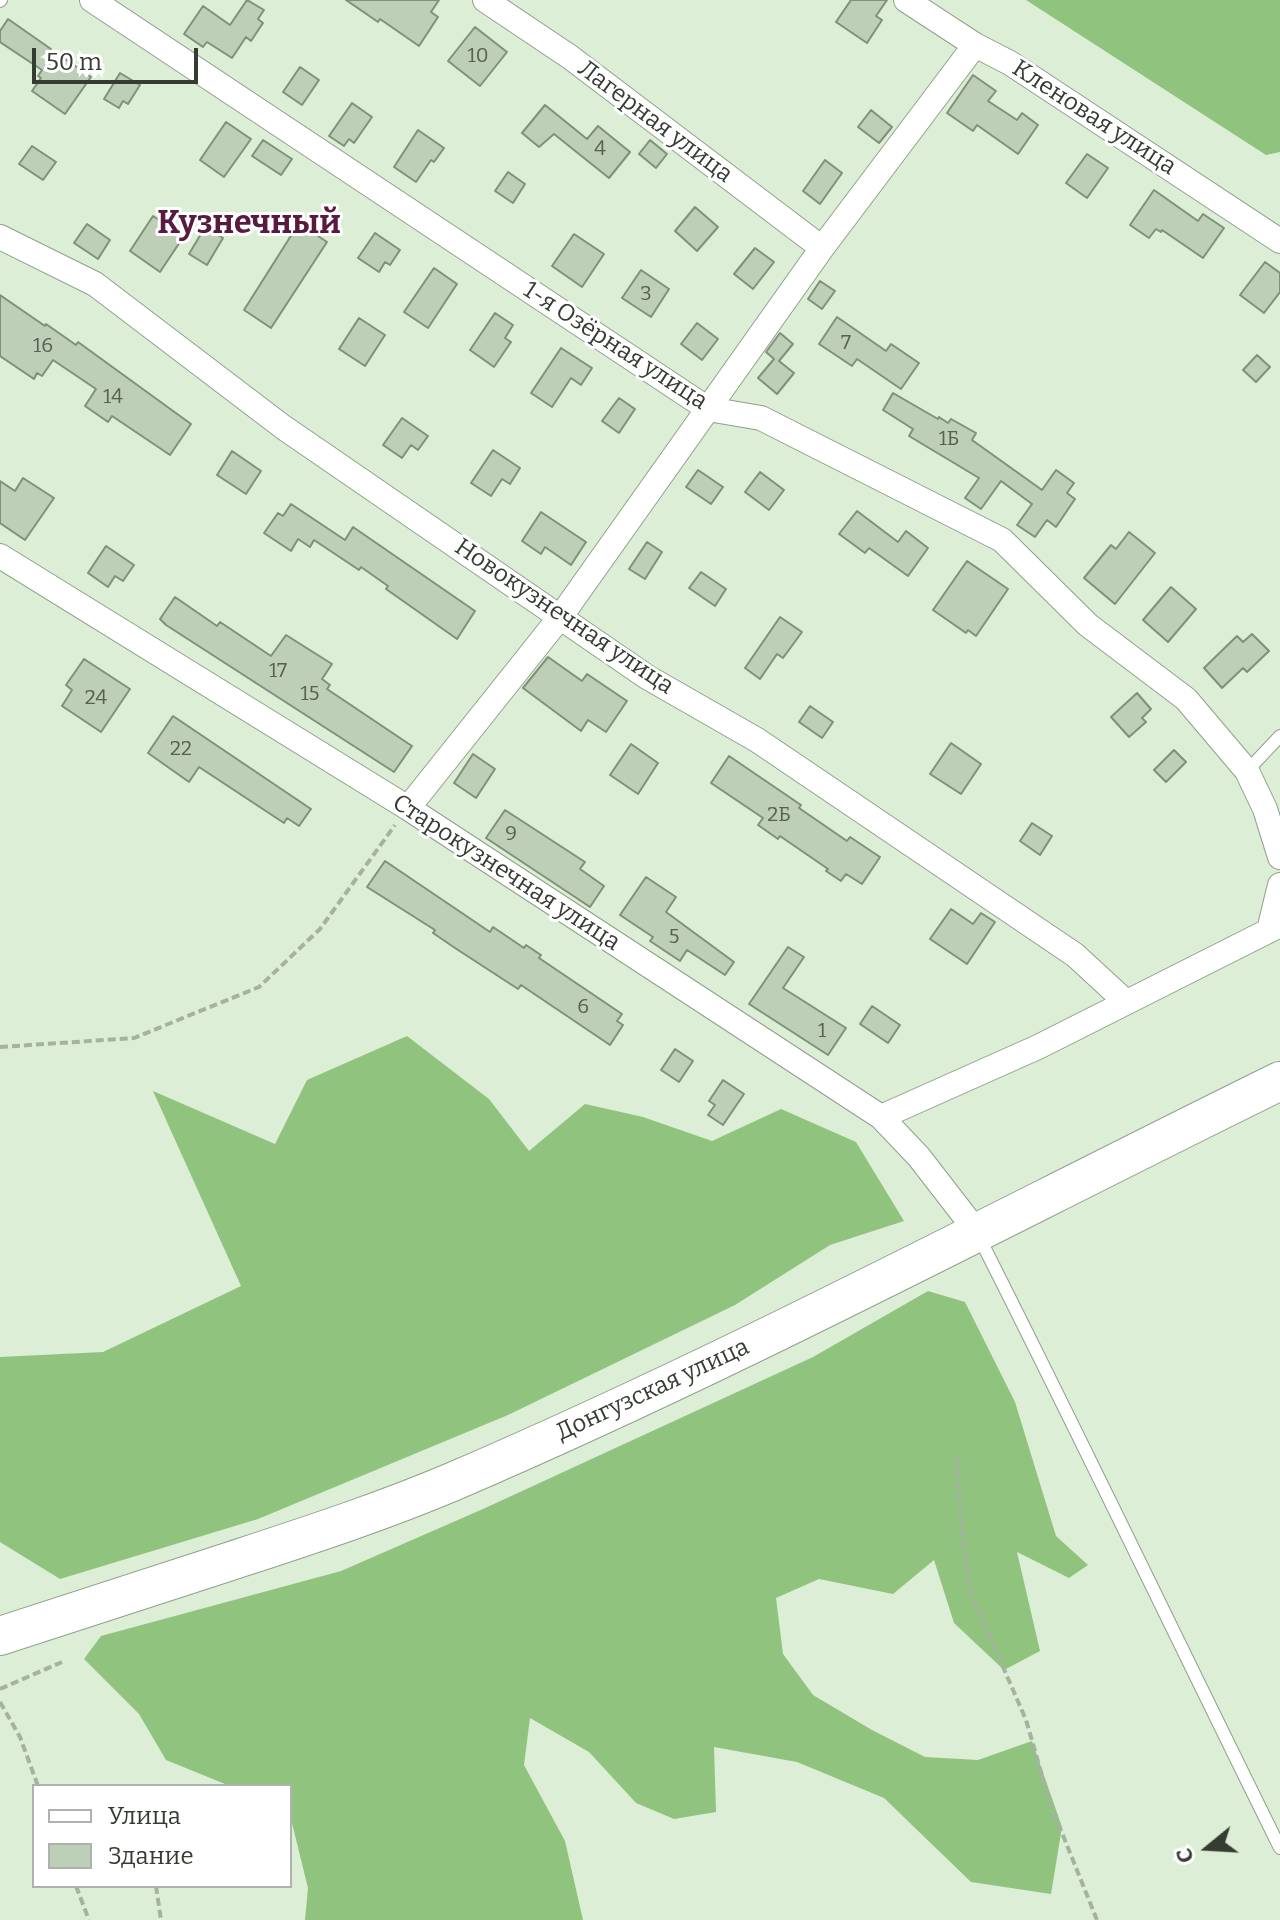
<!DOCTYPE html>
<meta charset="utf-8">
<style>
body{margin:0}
#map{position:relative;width:1280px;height:1920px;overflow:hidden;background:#dcefd6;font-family:Bitter,serif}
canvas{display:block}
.legend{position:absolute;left:32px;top:1784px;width:260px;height:104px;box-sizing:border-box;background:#fff;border:2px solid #aeb1ad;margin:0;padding:10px 14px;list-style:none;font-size:24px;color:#353c32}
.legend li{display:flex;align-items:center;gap:16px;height:40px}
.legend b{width:40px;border:2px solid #aeb1ad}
.north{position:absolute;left:1168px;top:1808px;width:80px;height:80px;-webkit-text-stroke:6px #fff;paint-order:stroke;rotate:252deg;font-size:22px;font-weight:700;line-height:32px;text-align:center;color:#353c32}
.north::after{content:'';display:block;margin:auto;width:28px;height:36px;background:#353c32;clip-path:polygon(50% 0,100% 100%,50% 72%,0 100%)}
.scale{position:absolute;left:32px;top:48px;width:166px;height:36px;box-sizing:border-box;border:4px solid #353c32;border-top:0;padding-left:10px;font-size:24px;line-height:28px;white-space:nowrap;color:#353c32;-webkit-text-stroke:6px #fff;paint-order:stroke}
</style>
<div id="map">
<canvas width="1280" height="1920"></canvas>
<ul class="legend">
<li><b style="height:10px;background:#fff"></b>Улица</li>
<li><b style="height:22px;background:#bdcfb7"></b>Здание</li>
</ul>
<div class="north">С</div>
<div class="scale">50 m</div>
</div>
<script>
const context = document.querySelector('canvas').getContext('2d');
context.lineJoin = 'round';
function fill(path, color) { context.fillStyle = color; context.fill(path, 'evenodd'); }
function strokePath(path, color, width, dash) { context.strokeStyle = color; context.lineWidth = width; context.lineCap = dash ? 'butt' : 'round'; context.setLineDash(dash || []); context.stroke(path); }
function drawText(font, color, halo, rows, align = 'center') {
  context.font = font + ' Bitter,serif'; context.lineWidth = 6; context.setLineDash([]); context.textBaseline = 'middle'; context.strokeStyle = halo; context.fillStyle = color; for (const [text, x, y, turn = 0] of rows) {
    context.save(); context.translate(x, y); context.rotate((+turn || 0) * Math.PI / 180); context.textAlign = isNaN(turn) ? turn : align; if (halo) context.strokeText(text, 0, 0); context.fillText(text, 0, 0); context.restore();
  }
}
fill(new Path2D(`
 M1026,0H1280V152L1266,155Z
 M407,1036L489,1099L529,1151L585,1104L643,1117L712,1141L781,1109L856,1142L904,1221L830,1245L735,1305L508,1415L258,1519L60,1579L0,1542V1357L103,1352L241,1286L153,1091L275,1144L307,1080Z
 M928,1291L965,1302L1015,1402L1056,1536L1088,1565L1069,1578L1017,1552L1040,1651L1004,1670L954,1623L934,1560L893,1594L819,1579L776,1598L783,1654L813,1695L872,1730L925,1757L978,1760L1032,1741L1062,1827L1051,1894L971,1882L884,1798L797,1762L714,1747L716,1812L674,1819L636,1803L589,1752L530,1718L524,1765L565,1841L583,1920H305L308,1888L290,1815V1786H230L166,1760L139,1714L84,1659L101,1636L341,1571L483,1509L813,1357Z`), '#90c37e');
const building = new Path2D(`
 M247,0L264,10L258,19L263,23L251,41L246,37L232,58L207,42L203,47L184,34L203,6L230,25Z
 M346,0H439L431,12L438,17L419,46L380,19L378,22Z
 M851,0H887L876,16L882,20L867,43L836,22Z
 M8,19L91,77L65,114L32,91L41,78L38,76L42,70L0,42V31Z
 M475,27L507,52L480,86L448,61Z
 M300,67L319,80L302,105L283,92Z
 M120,73L140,85L128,104L123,101L119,108L104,99Z
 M973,75L996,91L988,101L1017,120L1022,113L1038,125L1018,154L977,125L973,131L947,113Z
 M352,103L372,117L354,143L349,139L344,146L329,136Z
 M545,105L587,139L598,126L630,152L609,178L554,134L539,147L522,133Z
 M871,110L892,127L879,143L858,127Z
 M226,122L251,139L224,177L200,160Z
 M418,130L444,148L434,162L431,160L416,182L394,167Z
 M263,140L292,159L281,175L252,156Z
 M650,140L667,154L656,168L639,154Z
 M32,146L56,162L43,180L19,164Z
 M1087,154L1108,168L1087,198L1066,183Z
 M825,160L842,173L820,204L803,191Z
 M508,172L525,184L513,203L495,191Z
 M1154,190L1198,221L1203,214L1224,228L1203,258L1162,230L1161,232L1156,229L1149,238L1130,225Z
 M695,207L718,227L697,251L675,231Z
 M153,216L184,236L160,272L130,251Z
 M299,223L327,242L271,328L244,310Z
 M87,224L110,240L98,259L74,243Z
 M205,227L223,238L207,265L189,254Z
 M375,233L400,250L390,265L385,262L379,272L358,258Z
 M574,234L604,254L582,287L552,266Z
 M755,248L774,262L753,289L734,274Z
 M1265,262L1280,273V292L1264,313L1240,295Z
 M434,268L457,284L428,328L404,312Z
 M641,270L669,289L651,317L622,298Z
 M820,281L835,291L822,309L808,299Z
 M0,295L45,326L46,324L76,345L78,342L191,424L170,455L112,416L108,422L85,406L96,389L53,360L42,376L37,373L34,379L0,356Z
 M495,313L513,325L505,338L511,342L494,367L470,350Z
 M837,317L886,351L891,344L919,363L901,389L857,359L852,366L819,344Z
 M359,318L385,335L365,366L339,349Z
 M697,323L718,339L702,360L681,344Z
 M780,333L793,344L779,361L794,373L777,394L758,378L774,359L766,352Z
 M561,348L592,368L581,385L571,378L552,407L531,393Z
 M1257,355L1270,367L1256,382L1243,370Z
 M893,393L938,419L939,417L948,423L951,419L976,433L972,440L1042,490L1056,470L1074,483L1067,493L1075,499L1056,527L1047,520L1035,537L1017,525L1032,504L1001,481L981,509L965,498L979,478L909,436L913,429L883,410Z
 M619,398L635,409L619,433L602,421Z
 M402,418L428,436L418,450L411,445L402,458L383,445Z
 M493,450L520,468L510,484L502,479L491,496L471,483Z
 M232,451L261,471L246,494L217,475Z
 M698,470L723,487L711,504L686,487Z
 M760,472L784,490L769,510L745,492Z
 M23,478L54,498L25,540L0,523V481L15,491Z
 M291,504L345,540L353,527L475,611L457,639L386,589L388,586L361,567L359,570L314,540L310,547L298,539L291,551L264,533L278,513L283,516Z
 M857,511L898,542L906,531L928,548L908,576L869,548L865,553L839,534Z
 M541,512L586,542L571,565L545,547L541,554L522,541Z
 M1129,532L1155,553L1115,604L1084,578L1111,545L1116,549Z
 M647,542L662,552L645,579L629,569Z
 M106,546L134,565L123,581L115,576L108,587L88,573Z
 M967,561L1008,589L976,636L968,630L966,633L933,610Z
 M701,572L726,589L715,606L689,588Z
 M1171,587L1196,609L1168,642L1143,620Z
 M175,597L217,626L220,622L271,656L286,635L332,664L322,679L330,685L327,689L412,746L394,772L166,625L160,619Z
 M780,617L802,632L783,658L777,654L760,679L745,668Z
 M1252,634L1269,651L1247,672L1243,668L1222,688L1204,668L1237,636L1243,642Z
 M548,657L582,681L587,674L627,701L606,732L588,720L581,731L523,688Z
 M84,659L130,689L101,732L62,706L72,690L66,685Z
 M1137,693L1151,709L1142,718L1146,722L1129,737L1111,717Z
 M810,706L833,722L822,738L799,722Z
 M173,716L311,809L299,826L287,818L284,823L199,767L189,782L148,753Z
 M951,743L981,764L961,794L930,774Z
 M631,744L658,763L638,794L610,775Z
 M1174,750L1186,762L1166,782L1154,770Z
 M473,754L495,769L476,798L454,783Z
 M729,756L801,805L799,808L847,841L850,837L880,857L862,884L846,874L841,881L826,871L828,869L780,836L778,839L758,825L763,818L711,783Z
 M505,810L585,862L580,869L604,886L590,907L486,838Z
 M1032,823L1052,836L1040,855L1020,841Z
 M385,861L490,932L493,927L524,948L526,945L541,955L539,958L622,1014L617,1021L623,1025L610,1045L521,985L518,989L455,948L433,933L435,930L367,887Z
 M646,877L676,897L666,912L734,962L725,975L687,950L680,961L650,941L653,937L620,915Z
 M951,909L973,924L981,913L995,922L967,964L930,939Z
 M788,947L804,957L783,988L846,1028L828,1055L749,1004Z
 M872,1006L900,1025L888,1043L860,1024Z
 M675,1049L693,1061L679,1082L661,1070Z
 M723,1080L744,1094L723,1125L708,1115L715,1105L709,1101Z`);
fill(building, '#bdcfb7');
strokePath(building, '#7f917a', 2);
const service = new Path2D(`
 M0,1L1,0
 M1247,771L1280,736
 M978,1235C1081,1438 1179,1644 1280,1848`);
const minor = new Path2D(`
 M92,0L708,409L761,418L1002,540L1088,625L1186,699L1247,771L1265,809L1280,857
 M485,0L570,57L822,248
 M906,0L975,45L1010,63L1280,241
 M0,237L95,284L283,427L647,677L757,740L1075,955L1126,1002
 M0,556L408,808L881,1117L919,1157L977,1232
 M408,808L561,616L822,248L975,45
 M1269,930L1280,885
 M881,1117L1038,1047L1280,925`);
const primary = new Path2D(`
 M0,1636C78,1610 156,1585 234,1560C307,1536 381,1512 452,1482C734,1361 1005,1216 1280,1081`);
strokePath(service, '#8fa089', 14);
strokePath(minor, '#8fa089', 26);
strokePath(primary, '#8fa089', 40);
strokePath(new Path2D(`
 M0,1047L134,1038L259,987L320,929L395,825
 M957,1457L961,1520L969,1588L1026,1720L1050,1803L1097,1920
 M0,1689L62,1662
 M0,1702L20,1737L38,1786
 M76,1886L89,1920
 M156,1886L161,1920`), '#a4b39f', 4, [8, 4]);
strokePath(service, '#fff', 12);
strokePath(minor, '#fff', 24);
strokePath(primary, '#fff', 38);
drawText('20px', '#576153', null, [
 ["10",478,56],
 ["4",600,149],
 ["3",646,294],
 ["7",846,343],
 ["16",43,346],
 ["14",113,397],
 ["1Б",949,439],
 ["17",278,671],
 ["15",310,694],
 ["24",96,698],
 ["22",181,749],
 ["2Б",779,815],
 ["9",511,834],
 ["5",674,937],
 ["6",583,1007],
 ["1",822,1031]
]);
drawText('24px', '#353c32', '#fff', [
 ["Кленовая улица",1094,118,33],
 ["Лагерная улица",655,122,37],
 ["1-я Озёрная улица",615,346,33],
 ["Новокузнечная улица",564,617,34],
 ["Старокузнечная улица",506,873,33],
 ["Донгузская улица",653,1390,-25]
]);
drawText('bold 32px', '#581a3e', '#fff', [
 ["Кузнечный",249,224]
]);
</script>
